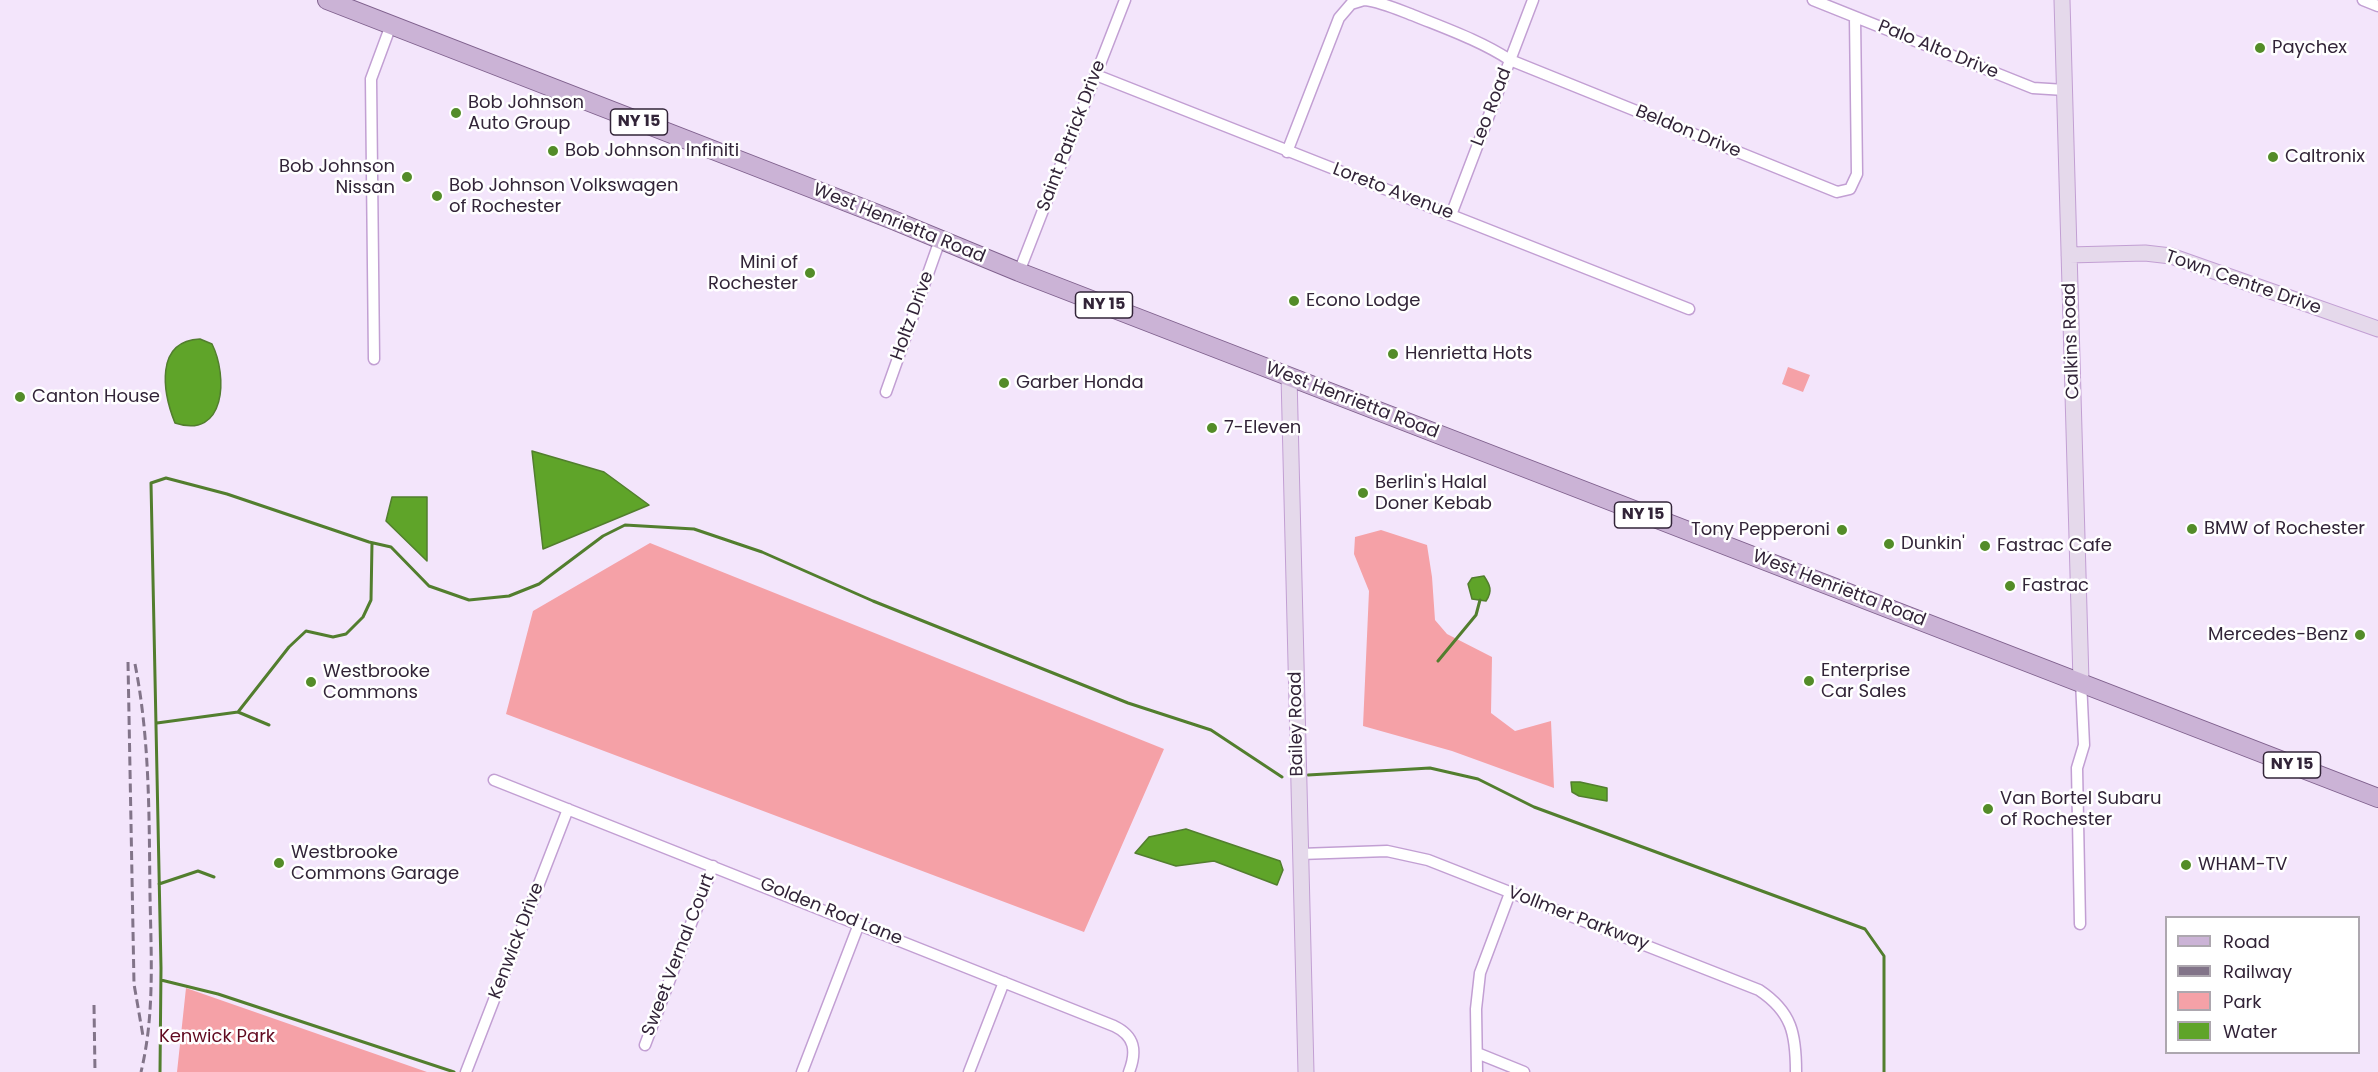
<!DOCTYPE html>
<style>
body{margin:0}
#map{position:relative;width:2378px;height:1072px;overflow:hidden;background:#f3e5fb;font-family:Poppins,sans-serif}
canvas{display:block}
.legend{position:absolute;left:2165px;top:916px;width:195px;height:138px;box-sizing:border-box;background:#fff;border:2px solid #ada7af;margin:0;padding:8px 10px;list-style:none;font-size:18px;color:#322438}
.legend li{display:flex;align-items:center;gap:12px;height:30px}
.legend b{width:30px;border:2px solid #ada7af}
</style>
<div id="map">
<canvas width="2378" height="1072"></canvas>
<ul class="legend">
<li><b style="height:8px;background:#cbb3d6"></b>Road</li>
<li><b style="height:8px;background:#827489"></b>Railway</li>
<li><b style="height:16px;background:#f5a1a7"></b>Park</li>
<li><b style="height:16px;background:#5fa429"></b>Water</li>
</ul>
</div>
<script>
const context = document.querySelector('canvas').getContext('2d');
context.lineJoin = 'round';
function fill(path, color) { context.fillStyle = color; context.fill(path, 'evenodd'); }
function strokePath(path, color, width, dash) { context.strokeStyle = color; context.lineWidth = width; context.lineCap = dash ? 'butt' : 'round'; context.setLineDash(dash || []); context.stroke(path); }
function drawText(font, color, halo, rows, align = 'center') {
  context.font = font + ' Poppins,sans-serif'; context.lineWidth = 5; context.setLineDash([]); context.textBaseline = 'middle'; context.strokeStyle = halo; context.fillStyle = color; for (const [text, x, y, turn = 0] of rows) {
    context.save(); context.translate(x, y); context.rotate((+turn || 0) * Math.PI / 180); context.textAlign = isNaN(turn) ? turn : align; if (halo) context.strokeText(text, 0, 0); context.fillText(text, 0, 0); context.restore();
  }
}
fill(new Path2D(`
 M1788,367L1810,375L1803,392L1782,384Z
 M1381,530L1427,545L1432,577L1435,620L1447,634L1492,657L1491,713L1515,731L1551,721L1554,788L1452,751L1363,726L1369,591L1354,554L1355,537Z
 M650,543L1164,749L1084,932L506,714L533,611Z
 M186,988L427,1072H177Z`), '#f5a1a7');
const water = new Path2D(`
 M200,339L212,344C228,376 226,440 175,423C163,393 154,341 200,339Z
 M532,451L604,472L649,505L543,549Z
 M392,497H427V561L386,521Z
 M1484,576C1490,585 1493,591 1486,601L1472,599L1468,584L1472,578Z
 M1571,782H1580L1607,788V801L1579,796L1572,792Z
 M1186,829L1280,861L1283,870L1277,885L1214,861L1176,866L1135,853L1149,837Z`);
fill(water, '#5fa429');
strokePath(water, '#527e2e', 1.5);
strokePath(new Path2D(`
 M1438,661L1476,615L1480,600
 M238,712L269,725
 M157,723L238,712L289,647L306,631L333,637L346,634L363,617L371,600L372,543
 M1308,775L1430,768L1478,779L1534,807L1865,929L1884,956V1072
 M159,884L198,871L214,877
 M161,980L218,994L454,1072
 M160,1072L161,968L151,483L166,478L227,494L369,542L391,547L429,586L469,600L509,596L539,584L603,536L625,525L694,529L762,552L873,601L1128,703L1211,730L1282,777`), '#527e2e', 3);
const street = new Path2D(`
 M1365,0C1382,2 1399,10 1415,16C1447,29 1481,41 1510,60L1837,192L1850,189L1857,174L1855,17
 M1813,0L2033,88L2065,90
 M2363,0L2378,6
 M1096,75L1689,309
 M1287,152L1339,18L1351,4L1364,0
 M1451,215L1533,0
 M1019,272L1125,0
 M374,359L371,79L391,25
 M886,392L940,240
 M494,780L1114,1026C1135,1036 1137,1051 1129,1072
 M1300,854L1387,851L1428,860L1759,990C1792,1012 1796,1034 1796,1072
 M2080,924L2077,768L2084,745L2081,681
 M645,1045L713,866
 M1477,1053L1524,1072
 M466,1072L568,809
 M802,1072L859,924
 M969,1072L1004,982
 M1477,1072L1476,1009L1480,973L1510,893`);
const secondary = new Path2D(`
 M2062,0L2081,681
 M2069,255L2145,253L2171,256L2378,329
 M1289,376L1306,1072`);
const primary = new Path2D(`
 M327,0L893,220L1019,272L2378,798`);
strokePath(street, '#c29fd3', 13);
strokePath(secondary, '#c29fd3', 17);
strokePath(primary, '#7f608d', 20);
strokePath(street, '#fff', 10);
strokePath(secondary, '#e5d9eb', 15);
strokePath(primary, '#cbb3d6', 18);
strokePath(new Path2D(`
 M128,662L134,984L143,1036
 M135,664C150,740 149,817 150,895C151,954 155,1014 141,1072
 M94,1005L95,1072`), '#827489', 3, [9, 4.5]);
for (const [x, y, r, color] of [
 [2260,48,6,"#538c28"],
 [456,113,6,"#538c28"],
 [553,151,6,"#538c28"],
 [2273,157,6,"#538c28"],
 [407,177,6,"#538c28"],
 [437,196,6,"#538c28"],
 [810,273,6,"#538c28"],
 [1294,301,6,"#538c28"],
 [1393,354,6,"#538c28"],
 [1004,383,6,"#538c28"],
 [20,397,6,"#538c28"],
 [1212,428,6,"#538c28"],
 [1363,493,6,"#538c28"],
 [2192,529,6,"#538c28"],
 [1842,530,6,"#538c28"],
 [1889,544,6,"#538c28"],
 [1985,546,6,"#538c28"],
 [2010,586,6,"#538c28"],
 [2360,635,6,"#538c28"],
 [1809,681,6,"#538c28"],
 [311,682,6,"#538c28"],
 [1988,809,6,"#538c28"],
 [279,863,6,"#538c28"],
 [2186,865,6,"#538c28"]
]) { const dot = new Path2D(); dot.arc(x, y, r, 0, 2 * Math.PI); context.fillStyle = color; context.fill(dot); strokePath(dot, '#fff', 2); }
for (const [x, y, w] of [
 [639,122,57],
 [1104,305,57],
 [1643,515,57],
 [2292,765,57]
]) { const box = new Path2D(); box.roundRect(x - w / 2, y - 13, w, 26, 4.5); context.fillStyle = '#fff'; context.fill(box); strokePath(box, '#322438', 1.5); }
drawText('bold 16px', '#322438', null, [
 ["NY 15",639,122],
 ["NY 15",1104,305],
 ["NY 15",1643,515],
 ["NY 15",2292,765]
]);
drawText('18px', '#322438', '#fff', [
 ["Paychex",2272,48],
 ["Bob Johnson",468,103],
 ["Auto Group",468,124],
 ["Bob Johnson Infiniti",565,151],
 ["Caltronix",2285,157],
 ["Bob Johnson",395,167,"right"],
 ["Nissan",395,188,"right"],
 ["Bob Johnson Volkswagen",449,186],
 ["of Rochester",449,207],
 ["Mini of",798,263,"right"],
 ["Rochester",798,284,"right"],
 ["Econo Lodge",1306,301],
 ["Henrietta Hots",1405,354],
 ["Garber Honda",1016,383],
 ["Canton House",32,397],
 ["7-Eleven",1224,428],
 ["Berlin's Halal",1375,483],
 ["Doner Kebab",1375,504],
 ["BMW of Rochester",2204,529],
 ["Tony Pepperoni",1830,530,"right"],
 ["Dunkin'",1901,544],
 ["Fastrac Cafe",1997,546],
 ["Fastrac",2022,586],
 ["Mercedes-Benz",2348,635,"right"],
 ["Enterprise",1821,671],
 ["Car Sales",1821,692],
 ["Westbrooke",323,672],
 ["Commons",323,693],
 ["Van Bortel Subaru",2000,799],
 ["of Rochester",2000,820],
 ["Westbrooke",291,853],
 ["Commons Garage",291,874],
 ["WHAM-TV",2198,865]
], 'left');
drawText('18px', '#322438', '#fff', [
 ["Palo Alto Drive",1938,50,22],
 ["Leo Road",1492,107,-69],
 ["Beldon Drive",1688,132,22],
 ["Saint Patrick Drive",1072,136,-69],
 ["Loreto Avenue",1393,192,21],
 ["West Henrietta Road",899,224,22],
 ["Town Centre Drive",2243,283,19],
 ["Holtz Drive",913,316,-70],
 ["Calkins Road",2072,341,-92],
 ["West Henrietta Road",1352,401,21],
 ["West Henrietta Road",1839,589,21],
 ["Bailey Road",1297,724,-91],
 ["Golden Rod Lane",831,912,22],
 ["Vollmer Parkway",1578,919,21],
 ["Kenwick Drive",517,941,-69],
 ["Sweet Vernal Court",679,955,-69]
]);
drawText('18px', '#61091f', '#fff', [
 ["Kenwick Park",217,1037]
]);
</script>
